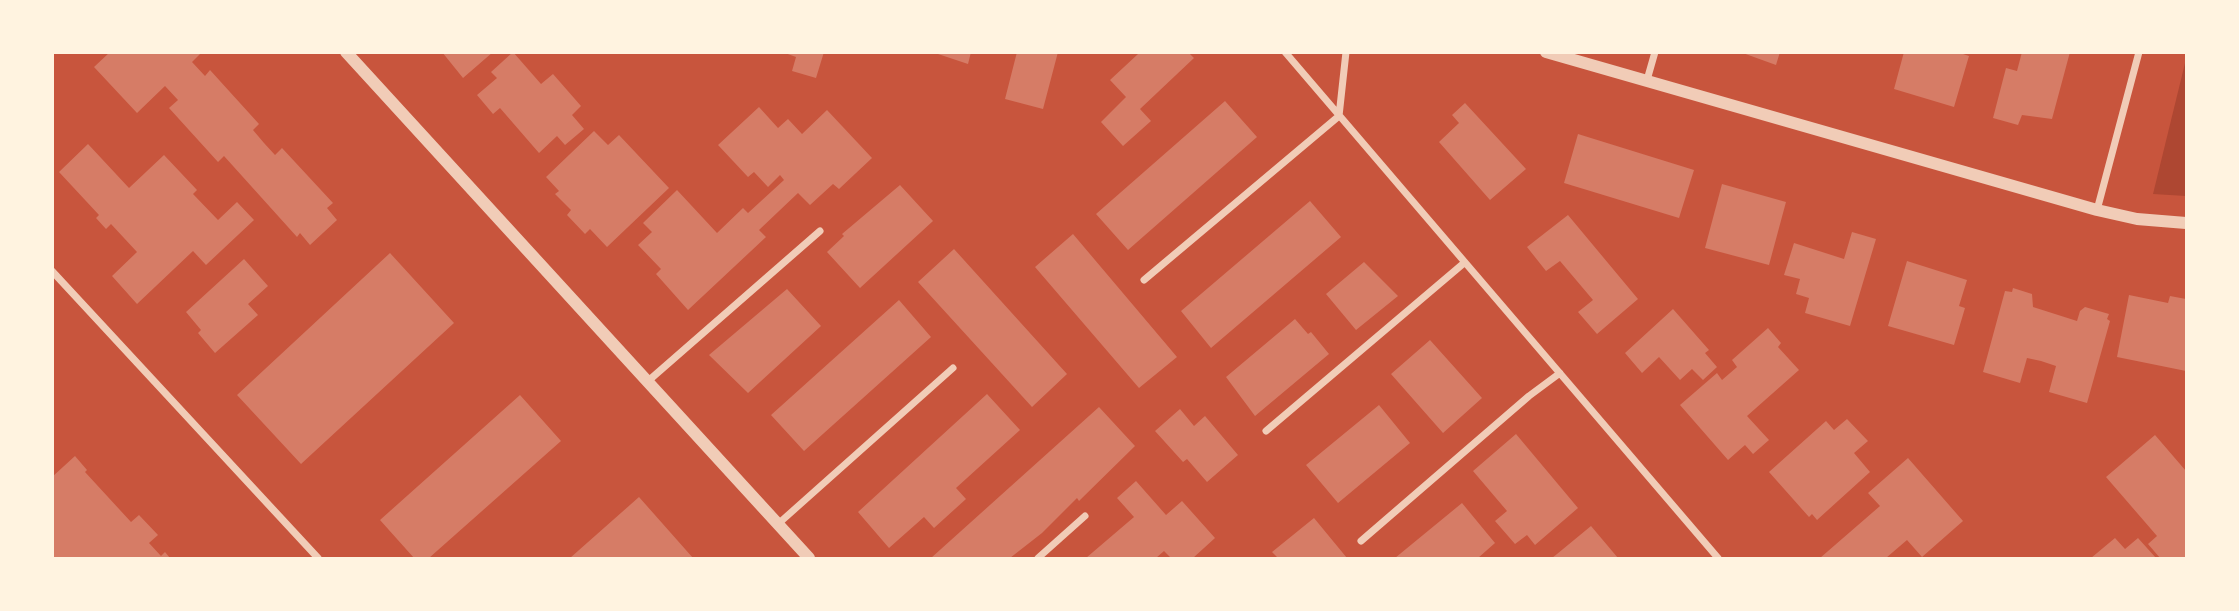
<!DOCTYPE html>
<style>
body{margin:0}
#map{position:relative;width:2239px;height:611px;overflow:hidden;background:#c8553d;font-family:Karla,sans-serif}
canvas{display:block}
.frame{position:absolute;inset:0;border:54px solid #fff3e0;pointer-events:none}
</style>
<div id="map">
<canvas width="2239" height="611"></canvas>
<div class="frame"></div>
</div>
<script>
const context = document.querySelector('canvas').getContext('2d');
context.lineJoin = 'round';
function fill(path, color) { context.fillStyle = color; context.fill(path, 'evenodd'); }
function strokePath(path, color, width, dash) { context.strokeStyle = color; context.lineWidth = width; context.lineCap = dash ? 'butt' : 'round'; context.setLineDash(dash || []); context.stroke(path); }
fill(new Path2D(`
 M2186,59V196L2153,194Z`), '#ae4732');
fill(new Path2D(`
 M110,52H202L192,62L205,76L210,70L259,124L253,130L264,143L275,155L282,148L333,203L327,208L337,220L310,245L300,233L297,237L224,156L218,162L169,108L178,100L165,86L137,113L94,67Z
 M442,52H493L463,78Z
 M513,52L541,84L553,74L581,106L572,115L584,129L565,145L557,136L539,153L500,108L493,114L477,95L497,78L491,72Z
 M824,52L816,78L792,71L796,57L785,53Z
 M932,52H971L968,64Z
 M1017,52H1058L1043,109L1005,99Z
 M1136,52H1188L1194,58L1140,109L1151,121L1123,146L1101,122L1126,97L1110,80L1138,54Z
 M1740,52H1780L1776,65Z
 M1904,52H1957L1969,56L1954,107L1894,89Z
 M2022,52H2070L2052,119L2022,115L2018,125L1993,118L2006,68L2017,71Z
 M1225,101L1257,137L1128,250L1096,214Z
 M1465,103L1526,169L1490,200L1439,142L1459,123L1452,115Z
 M759,107L778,128L788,119L802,134L827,110L872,158L839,189L833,184L810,205L798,193L759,230L766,237L688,310L656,274L661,269L638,245L652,232L643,223L677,190L717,233L743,208L748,213L784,180L780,175L768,187L754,172L748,177L718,145Z
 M594,131L608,145L619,135L669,188L607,247L590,229L585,234L567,215L571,210L555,194L559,191L546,177Z
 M1578,134L1694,170L1679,218L1564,183Z
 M88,144L129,188L164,155L197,190L193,194L218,220L237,202L254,220L206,265L193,251L137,304L112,276L137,252L111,224L106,229L96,218L99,215L59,172Z
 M1722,184L1786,202L1769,265L1705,248Z
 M900,185L933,221L860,288L827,252L844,236L842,234Z
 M1310,201L1341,237L1211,348L1181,311Z
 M1568,215L1638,299L1597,334L1578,312L1593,300L1560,261L1546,271L1527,247Z
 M1852,232L1876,239L1850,326L1805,313L1809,298L1796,294L1800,279L1784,275L1794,243L1844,259Z
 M1073,234L1177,357L1139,388L1035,267Z
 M954,249L1067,374L1032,407L918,282Z
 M390,253L454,323L301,464L237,395Z
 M244,259L268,286L248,304L258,315L215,353L198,333L201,330L186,312Z
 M1907,261L1967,280L1959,306L1965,308L1954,345L1888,326Z
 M1364,262L1398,296L1356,330L1326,294Z
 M2013,288L2032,294L2033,307L2077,321L2080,311L2085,307L2109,314L2107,319L2110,321L2087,403L2049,392L2056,366L2041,361L2027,358L2020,383L1983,372L2005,291L2012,292Z
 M787,289L821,326L748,393L709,355Z
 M2129,295L2168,303L2170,296L2186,299V371L2117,357Z
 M899,300L931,337L804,451L771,415Z
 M1673,309L1709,350L1705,353L1717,367L1703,380L1692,369L1680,380L1659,357L1642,373L1625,353Z
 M1295,319L1308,334L1311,332L1329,354L1255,416L1226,377Z
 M1768,328L1781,343L1778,347L1799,370L1747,416L1769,440L1753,454L1745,445L1728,460L1680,405L1717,373L1722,380L1737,367L1732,360Z
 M1430,340L1482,398L1443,433L1391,374Z
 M987,394L1020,430L956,488L966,499L934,528L924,517L889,548L858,512Z
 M520,395L561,441L429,558H414L380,520Z
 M1379,405L1410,443L1338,503L1306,465Z
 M1099,407L1135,446L1079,501L1077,498L1042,533L1010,558H931Z
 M1180,409L1194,426L1205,416L1238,455L1207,482L1187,459L1183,462L1155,431Z
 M1847,419L1868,441L1854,453L1870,472L1817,520L1812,514L1809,517L1769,472L1826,421L1834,430Z
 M1516,434L1578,508L1535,545L1527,535L1515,544L1495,521L1507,511L1473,471Z
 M2155,435L2186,471V558H2160L2148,544L2157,536L2106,477Z
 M75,456L87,470L85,472L131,522L139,515L158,535L149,543L161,556L165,552L170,558H52V477Z
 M1908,458L1963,521L1922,557L1907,540L1886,558H1820L1880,506L1868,493Z
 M1136,481L1166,515L1182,501L1215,538L1193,558H1171L1164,551L1156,558H1086L1134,517L1117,498Z
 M639,497L693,558H570Z
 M1462,503L1495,543L1478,558H1395Z
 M1314,518L1347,558H1278L1272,552Z
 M1591,526L1618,558H1552L1557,554Z
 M2115,538L2125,549L2138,538L2156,558H2091Z`), '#d67c66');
strokePath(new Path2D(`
 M1285,52L1718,558
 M1647,80L1655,52
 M2097,210L2139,52
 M52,271L318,558
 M1144,280L1339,116L1346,52
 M647,382L820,231
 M1266,431L1464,263
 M778,524L953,368
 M1361,541L1529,396L1560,373
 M1038,558L1085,516`), '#f1ccb7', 7);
strokePath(new Path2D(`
 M346,52L809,558
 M1546,52L2097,210L2137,219L2186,223`), '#f1ccb7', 12);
</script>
